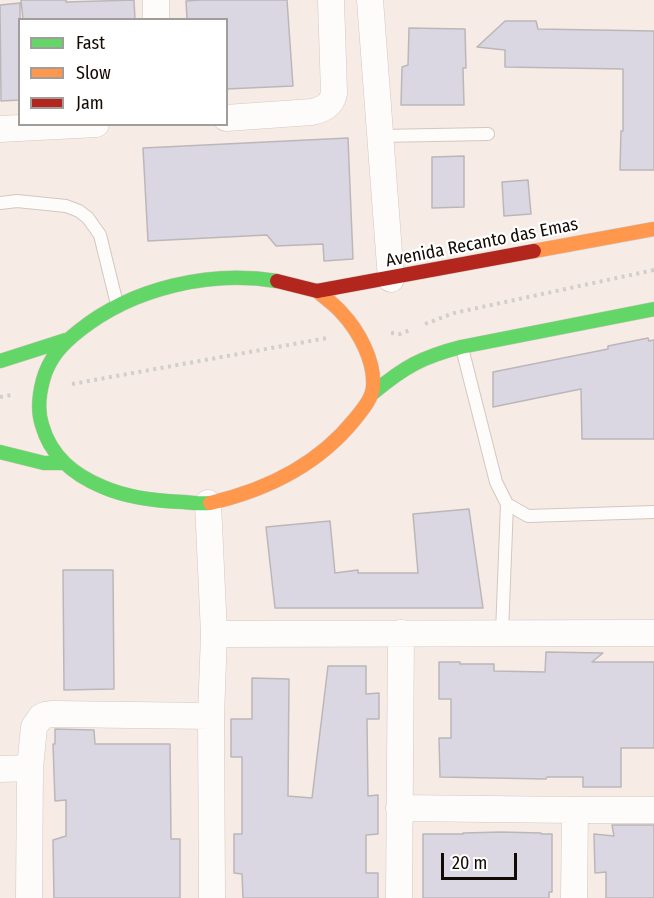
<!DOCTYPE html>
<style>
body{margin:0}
#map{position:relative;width:654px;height:898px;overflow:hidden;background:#f6ece5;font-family:"Fira Sans Condensed",sans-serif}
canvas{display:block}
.legend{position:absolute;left:18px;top:18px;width:210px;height:108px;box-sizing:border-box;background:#fff;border:2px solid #a19d9b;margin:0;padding:8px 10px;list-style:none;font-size:18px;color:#130a04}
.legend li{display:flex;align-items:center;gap:12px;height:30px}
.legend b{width:30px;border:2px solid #a19d9b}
.scale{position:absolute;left:441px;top:853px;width:76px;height:27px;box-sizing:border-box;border:3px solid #130a04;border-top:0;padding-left:8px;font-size:18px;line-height:21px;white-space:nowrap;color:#130a04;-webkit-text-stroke:4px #fff;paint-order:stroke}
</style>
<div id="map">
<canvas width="654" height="898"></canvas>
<ul class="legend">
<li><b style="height:8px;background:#63d668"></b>Fast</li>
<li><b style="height:8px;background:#ff974d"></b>Slow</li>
<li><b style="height:8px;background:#b3261e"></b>Jam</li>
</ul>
<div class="scale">20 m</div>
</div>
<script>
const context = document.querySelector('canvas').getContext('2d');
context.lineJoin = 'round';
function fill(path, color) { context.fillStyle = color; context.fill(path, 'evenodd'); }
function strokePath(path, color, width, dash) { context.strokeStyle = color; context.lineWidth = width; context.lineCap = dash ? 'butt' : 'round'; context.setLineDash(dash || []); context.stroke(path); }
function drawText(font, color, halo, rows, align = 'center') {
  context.font = font + ' "Fira Sans Condensed",sans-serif'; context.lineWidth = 4.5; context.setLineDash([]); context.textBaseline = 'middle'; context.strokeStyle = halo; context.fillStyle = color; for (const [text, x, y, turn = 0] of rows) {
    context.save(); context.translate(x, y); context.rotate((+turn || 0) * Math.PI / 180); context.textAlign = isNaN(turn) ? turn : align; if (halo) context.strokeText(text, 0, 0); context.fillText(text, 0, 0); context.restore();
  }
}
const building = new Path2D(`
 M21,0H66V2L134,0L135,20H23Z
 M200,0H287L293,86L226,89V20H187L186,1Z
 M20,3V100L1,101L0,5Z
 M505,21H536L538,29L654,31V170H620L621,131H623V69L505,67V50L477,47Z
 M409,28L465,29L466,68H463L464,105H401L402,67L408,65Z
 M348,138L353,259L324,261L323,244L276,246L267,235L148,241L143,148Z
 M464,156V207L432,208V157Z
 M528,180L531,214L504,216L502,182Z
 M648,338L649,341L654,340V439H582L581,389L493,407V372L608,349V346Z
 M469,509L483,608H275L266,527L330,521L335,573L358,570V573H418L413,514Z
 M63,570H113L114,689L64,690Z
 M546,652L603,653L592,662H654V748H621V787H583V777H547L546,779L440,777L439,738H451V699H439V662H460V664H494V671L545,672Z
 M328,666H366V694L379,693V719H367L368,796L378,795V834L366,835V873H378V898H243L242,874L234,873V834H242V757H231V719H252V678L289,679L288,796L312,798Z
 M55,729L94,730L95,744H170L171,839H180V898H54L53,840L66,836V800L55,801L53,744H55Z
 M612,825H654V898H606V872L595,873L594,834L614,836Z
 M501,832L541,833V834H552V892H549V898H423V834H463V833Z`);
fill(building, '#dad6e2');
strokePath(building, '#bbb7b9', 1.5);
const lane = new Path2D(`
 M380,136L488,134
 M0,203L17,201L66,206L79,211L88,218L100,235L117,304
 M462,348L496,482L507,504L528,516L654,512
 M502,633L507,504`);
const street = new Path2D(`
 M156,0V20
 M370,0L391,279
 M226,118L312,112C324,109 332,105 334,93L331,0
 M0,129L96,124
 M208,503L214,634L211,716L212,898
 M214,634L654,633
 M0,769L30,768
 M399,808L575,810H654
 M29,898L30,768L34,727L41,717L45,715L53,714L211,716
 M399,898L401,633
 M574,898L575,810`);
const fast = new Path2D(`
 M0,361L66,340
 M373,393C404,367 422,357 461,347L654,309
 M0,452L44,463H61
 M210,503C201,504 192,503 183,502C156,501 128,498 103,487C74,475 51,457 42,425C37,410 39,395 43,380C49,358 62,344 80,330C133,288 210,270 277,281`);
const slow = new Path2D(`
 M534,251L654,229
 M210,503C267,490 318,465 355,419C362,410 372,399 373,387C375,361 359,331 341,312C334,304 325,298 317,291`);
const jam = new Path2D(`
 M277,281L317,291L534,251`);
strokePath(lane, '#d1c7c0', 14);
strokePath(street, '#d1c7c0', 27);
strokePath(fast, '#d1c7c0', 15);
strokePath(slow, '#d1c7c0', 15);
strokePath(jam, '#d1c7c0', 15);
strokePath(new Path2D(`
 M425,324L454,313L654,270
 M391,333L400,334L410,330
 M72,384L327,338
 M0,397L11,395`), '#d1cecc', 4, [3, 4.5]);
strokePath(lane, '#fefcfb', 12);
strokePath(street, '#fefcfb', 26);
strokePath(fast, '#63d668', 14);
strokePath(slow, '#ff974d', 14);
strokePath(jam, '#b3261e', 14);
drawText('18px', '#130a04', '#fff', [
 ["Avenida Recanto das Emas",482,243,-11]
]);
</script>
